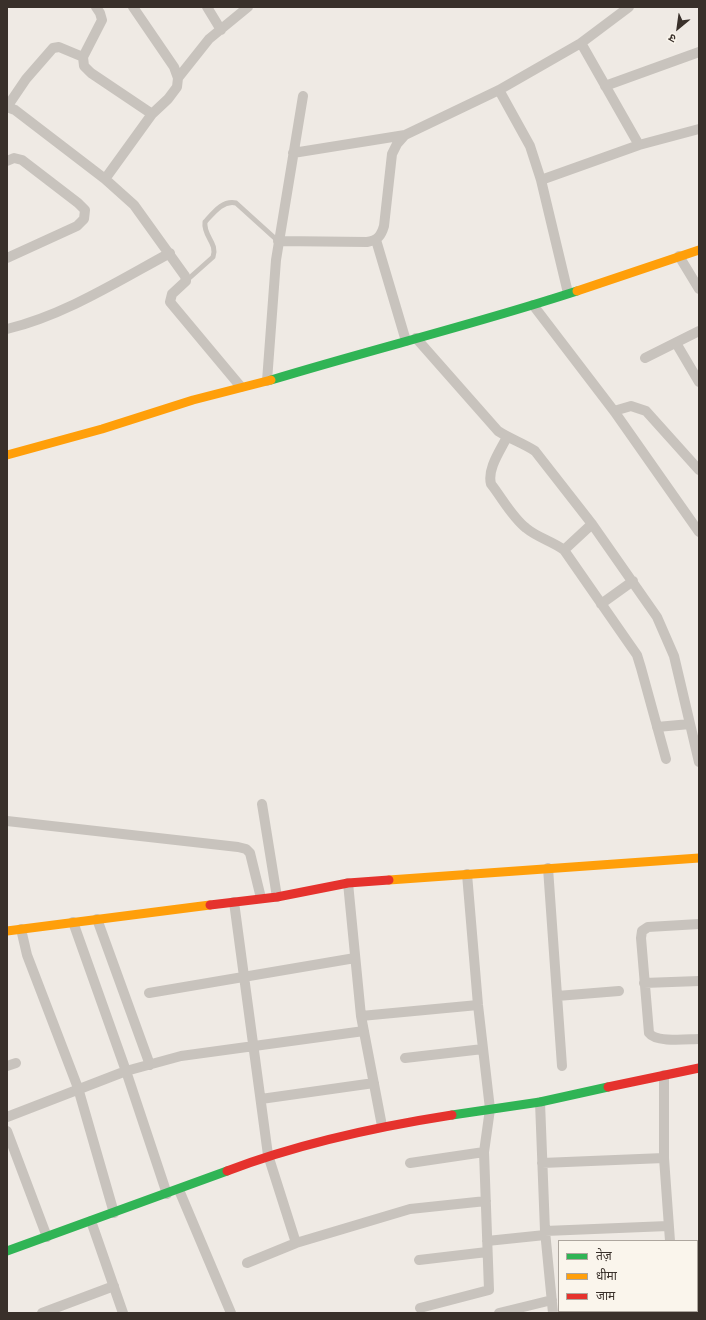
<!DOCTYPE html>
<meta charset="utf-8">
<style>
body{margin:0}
#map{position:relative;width:706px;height:1320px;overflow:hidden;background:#efeae4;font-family:"IBM Plex Sans","Noto Sans Devanagari",sans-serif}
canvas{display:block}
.frame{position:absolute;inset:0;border:8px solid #39302a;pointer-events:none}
.legend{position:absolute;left:558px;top:1240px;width:140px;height:72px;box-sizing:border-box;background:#faf5ec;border:1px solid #ada69e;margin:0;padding:5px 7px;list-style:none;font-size:12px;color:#39302a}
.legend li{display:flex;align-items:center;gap:8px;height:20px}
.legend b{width:20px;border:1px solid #ada69e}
.north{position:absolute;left:658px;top:8px;width:40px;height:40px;-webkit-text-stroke:3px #faf5ec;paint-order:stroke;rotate:209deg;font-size:11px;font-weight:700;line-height:16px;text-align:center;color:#39302a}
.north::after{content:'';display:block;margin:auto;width:14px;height:18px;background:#39302a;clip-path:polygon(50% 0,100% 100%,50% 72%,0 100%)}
</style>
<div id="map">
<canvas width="706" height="1320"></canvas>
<div class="frame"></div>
<ul class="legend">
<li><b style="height:5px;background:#30b455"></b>तेज़</li>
<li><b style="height:5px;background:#ff9f0a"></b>धीमा</li>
<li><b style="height:5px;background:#e5322d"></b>जाम</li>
</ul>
<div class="north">उ</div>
</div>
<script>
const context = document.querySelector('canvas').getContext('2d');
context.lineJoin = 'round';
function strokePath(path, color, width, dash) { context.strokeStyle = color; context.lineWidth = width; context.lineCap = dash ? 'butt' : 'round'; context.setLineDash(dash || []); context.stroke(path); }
strokePath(new Path2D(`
 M186,281L213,257C218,243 203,236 205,222C214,212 223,200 236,203L278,241`), '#c8c3bd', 5);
strokePath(new Path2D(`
 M96,7L100,13L102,20L83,57L84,66L91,73L152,114
 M207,7L221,30
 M581,43L639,145
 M178,78L209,39L248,7
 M605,86L699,52
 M499,90L530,146L541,180L568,293
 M7,107L15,110L105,179L134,205L185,276L186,281L172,294L170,302L241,387
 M7,107L26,79L53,48L59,47L83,57
 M293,153L405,135
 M7,161L14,158L22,160L78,203L85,210L84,219L77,226L7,258
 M105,179L152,114L168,99L177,87L178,78L174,67L133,7
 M541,180L639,145L699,129
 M376,240L406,341
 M278,241L367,242C378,240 381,236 384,226L392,154L397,144L405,135L499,90L581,43L629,7
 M679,256L699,289
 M533,305L614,411L699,532
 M7,329C65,315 118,281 170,253
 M416,338L498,431C510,439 523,443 535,451L592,524L657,617L674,656L699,762
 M676,343L699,382
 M645,358L699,331
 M267,381L276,260L303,96
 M614,411L631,406L646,411L699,470
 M507,437C500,451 487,469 491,484C502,498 512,517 526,528C538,538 552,541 564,550L630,645L637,655L641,668L666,759
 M564,550L592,524
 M601,604L633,581
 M657,727L690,724
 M262,804L277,897
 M7,821L238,847L246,849L250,853L261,898
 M548,868L562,1066
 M348,883L361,1016L382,1126
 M234,902L268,1155L296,1243
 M97,919L150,1065
 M73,922L126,1071L167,1194
 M699,924L648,927L642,931L641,938L649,1033C656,1043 688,1039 699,1039
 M21,929L27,955L78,1088L114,1213
 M644,983L699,981
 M149,993L355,958
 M557,996L619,991
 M361,1016L478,1005
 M405,1058L483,1049
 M7,1066L16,1063
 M664,1075V1158L670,1241
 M261,1099L374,1083
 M540,1102L545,1231L553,1313
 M7,1117L126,1071L181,1056L364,1031
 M7,1131L47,1237
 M410,1163L484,1152
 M542,1163L664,1158
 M179,1190L231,1313
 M91,1221L123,1313
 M545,1231L668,1226
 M487,1241L545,1235
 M419,1260L487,1252
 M247,1263L296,1243L410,1209L486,1201
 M420,1308L489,1290L484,1152L490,1109L478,1005L467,874
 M42,1313L114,1286
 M499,1313L552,1300
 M677,1313V1311`), '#c8c3bd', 10);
strokePath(new Path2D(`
 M271,380C373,349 476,324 577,291
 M452,1115L540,1102L608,1087
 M7,1251L227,1171`), '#30b455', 9);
strokePath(new Path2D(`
 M577,291L699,250
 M7,455L102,429L193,400L271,380
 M389,880L699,858
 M7,931L210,905`), '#ff9f0a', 9);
strokePath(new Path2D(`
 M210,905L277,897L348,883L389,880
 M608,1087L699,1068
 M227,1171C300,1143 375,1127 452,1115`), '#e5322d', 9);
</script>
